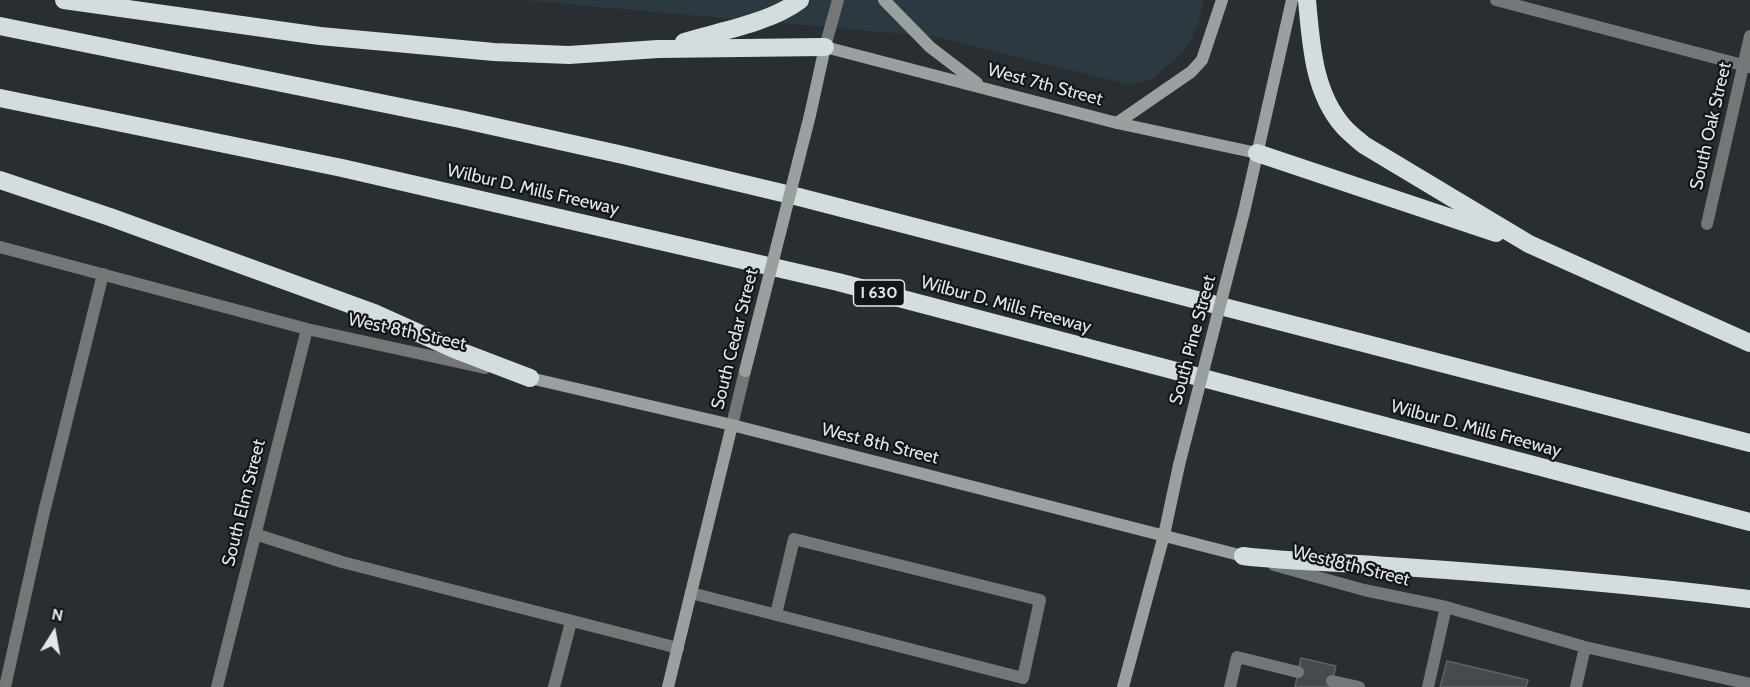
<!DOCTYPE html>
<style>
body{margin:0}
#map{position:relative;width:1750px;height:687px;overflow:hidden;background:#282e32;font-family:Cabin,sans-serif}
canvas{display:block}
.north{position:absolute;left:24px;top:603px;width:60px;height:60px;-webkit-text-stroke:4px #131618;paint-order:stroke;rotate:11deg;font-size:16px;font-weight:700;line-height:24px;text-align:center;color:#e2e6e8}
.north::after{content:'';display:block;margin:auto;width:21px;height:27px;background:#e2e6e8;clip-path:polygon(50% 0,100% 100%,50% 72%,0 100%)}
</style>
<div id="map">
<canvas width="1750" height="687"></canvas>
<div class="north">N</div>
</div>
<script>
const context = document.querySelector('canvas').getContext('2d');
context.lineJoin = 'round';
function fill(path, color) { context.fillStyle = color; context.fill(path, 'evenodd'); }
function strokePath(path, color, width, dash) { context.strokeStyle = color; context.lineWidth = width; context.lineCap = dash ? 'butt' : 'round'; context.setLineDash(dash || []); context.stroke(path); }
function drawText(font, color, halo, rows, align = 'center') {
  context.font = font + ' Cabin,sans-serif'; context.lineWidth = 4.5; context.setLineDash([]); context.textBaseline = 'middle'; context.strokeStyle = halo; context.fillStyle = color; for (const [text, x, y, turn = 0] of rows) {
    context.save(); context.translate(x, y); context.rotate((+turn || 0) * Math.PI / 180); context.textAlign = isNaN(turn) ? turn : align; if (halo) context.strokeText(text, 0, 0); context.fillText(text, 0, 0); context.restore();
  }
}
fill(new Path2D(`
 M521,0H1204L1198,26L1184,51L1153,79L1131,85L937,37Z`), '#2d3940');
const building = new Path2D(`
 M1301,658L1336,666L1331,687H1295Z
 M1447,661L1528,680L1526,687H1440Z`);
fill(building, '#46494e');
strokePath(building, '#5f6268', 1.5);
strokePath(new Path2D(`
 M255,534L342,562L678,648
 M691,593L1023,678L1040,600L794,539L776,614
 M1332,681L1359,687
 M5,687L44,512L103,274
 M554,687L571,622
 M1230,687L1237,657L1298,672
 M1428,687L1446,607`), '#737777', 12);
strokePath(new Path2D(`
 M1496,0L1750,67
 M825,47L838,0
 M1707,224L1750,36
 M0,247L307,329L485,368
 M1274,565L1364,590L1446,607L1585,647L1750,684
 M217,687L307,329
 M1576,687L1585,647`), '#737777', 12);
strokePath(new Path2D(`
 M732,425L745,371`), '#737777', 12);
strokePath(new Path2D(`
 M884,0L930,47L977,83
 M810,115L825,47L1117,123L1257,153
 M1117,123L1191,72L1202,60L1222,0
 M1244,212L1292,0
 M530,378L732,425L1243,556
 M668,687L732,425
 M1123,687L1164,535L1179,465`), '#9aa0a0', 12);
strokePath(new Path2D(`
 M64,0L320,36L494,52L569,55L658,49L825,47
 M1307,0C1311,43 1313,91 1343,126C1349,133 1357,139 1364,145L1529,244L1750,343
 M0,26L460,119L623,155L799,197L1750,443
 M684,42C720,31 770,23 800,0
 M0,98L342,168L838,282L1750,522
 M1257,153L1496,233
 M0,180L110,217L374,313L454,349L530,378
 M1243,556C1292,562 1340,562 1388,566C1509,574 1630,584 1750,599`), '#d3dddd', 18);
strokePath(new Path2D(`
 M745,371L810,115
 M1179,465L1244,212`), '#9aa0a0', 12);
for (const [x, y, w] of [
 [879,293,51]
]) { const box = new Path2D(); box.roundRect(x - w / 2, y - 13, w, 26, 4.5); context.fillStyle = '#131618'; context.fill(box); strokePath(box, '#e2e6e8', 1.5); }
drawText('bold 16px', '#e2e6e8', null, [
 ["I 630",879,293]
]);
drawText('18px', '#e2e6e8', '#131618', [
 ["West 7th Street",1045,85,15],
 ["South Oak Street",1711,126,-77],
 ["Wilbur D. Mills Freeway",533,190,13],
 ["Wilbur D. Mills Freeway",1006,305,15],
 ["West 8th Street",407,332,12],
 ["South Cedar Street",735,339,-76],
 ["South Pine Street",1193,340,-75],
 ["Wilbur D. Mills Freeway",1476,429,15],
 ["West 8th Street",880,444,14],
 ["South Elm Street",244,503,-76],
 ["West 8th Street",1351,566,14]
]);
</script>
